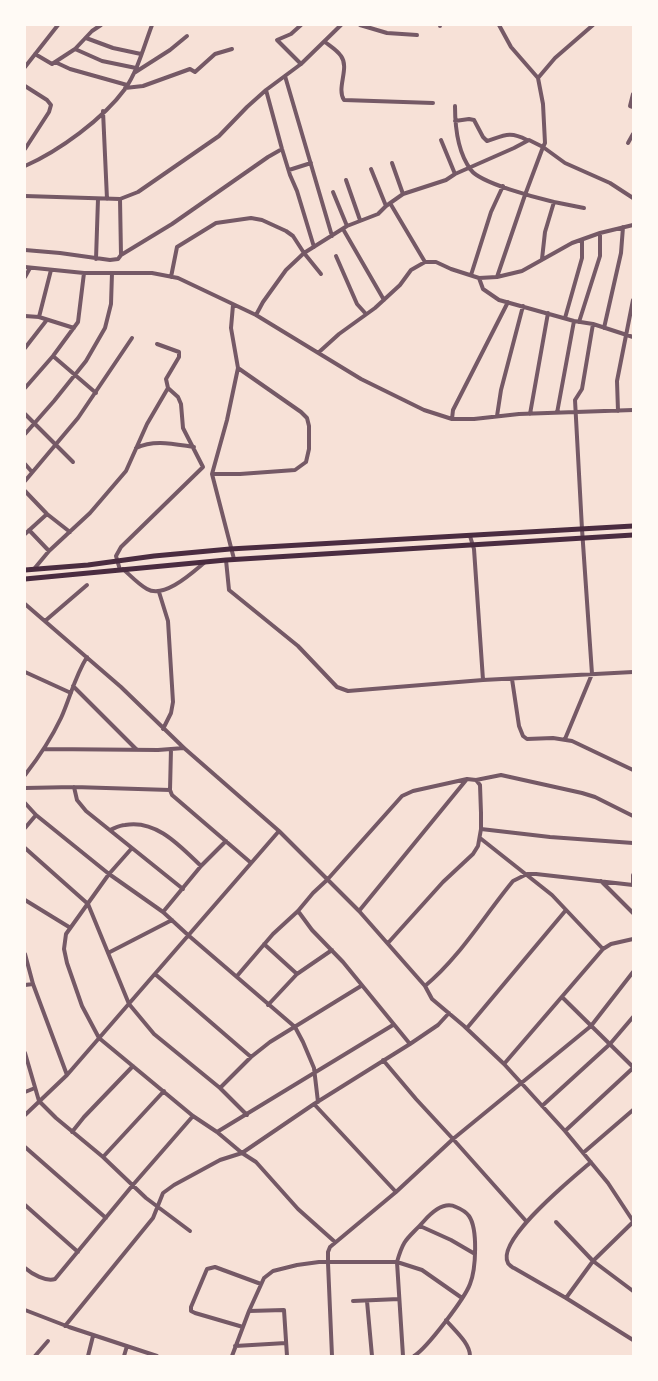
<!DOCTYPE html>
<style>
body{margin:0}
#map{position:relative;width:658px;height:1381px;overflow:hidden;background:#f7e1d7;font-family:"Open Sans",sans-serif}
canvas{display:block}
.frame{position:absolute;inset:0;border:26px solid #fffaf5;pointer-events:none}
</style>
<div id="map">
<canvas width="658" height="1381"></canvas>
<div class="frame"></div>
</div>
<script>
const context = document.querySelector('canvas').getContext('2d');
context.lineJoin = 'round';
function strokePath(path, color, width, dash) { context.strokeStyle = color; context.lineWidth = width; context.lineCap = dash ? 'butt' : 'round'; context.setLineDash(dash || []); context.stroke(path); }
strokePath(new Path2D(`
 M301,25L291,34L277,40L301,64
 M360,25L387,33L417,35
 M499,25L511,47L538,78
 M593,25L555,58L538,78L543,104L545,143L543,147L565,163L610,183L633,198
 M440,26V25
 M86,38L113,48L141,54
 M325,42C330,46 337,50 341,56C350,68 336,88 344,100L433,103
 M75,49L102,61L136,68
 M35,54L52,64L75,49L92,31L101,25
 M55,62L70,69L127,85
 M25,67L58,25
 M134,73L170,50L187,36
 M285,76L332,236
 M25,86L47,100L51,105L49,112L25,149
 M125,88L143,86L190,69L195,72L215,54L232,49
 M266,90L282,149L290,175L297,191L314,247
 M633,94L630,106L633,107
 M455,106C455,127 458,153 471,170C480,183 537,198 554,202L545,232L542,259
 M103,111L107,199
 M455,121L469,119L474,120L483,137L487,141C505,135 510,131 527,140
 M441,140L455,174
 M628,143L633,134
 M392,163L403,194
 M25,166C59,151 103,119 125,89C138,70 144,46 152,25
 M371,169L386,206
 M289,170L311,163
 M346,180L360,220
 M333,192L347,226
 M25,196L120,199L138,192L219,136L247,107L266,90L301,64L341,25
 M120,199L121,255
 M554,202L584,208
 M390,203L425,262
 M343,229L384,300
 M25,250L60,253L110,260L118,259L121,255L172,224L268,157L282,149
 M336,256L357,304L366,314
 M96,259L98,199
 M25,267L84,273H152L178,278L256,315L361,379L424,410L452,419H474L519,414L633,410
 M471,275L491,212L503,186
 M25,277L30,268
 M171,277L177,247L216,223L251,218L262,220L286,231L293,236L304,253L321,274
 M479,278L483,289L499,300L574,321L593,324L633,337
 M233,305L231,328L238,368L227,420L212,474L234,559
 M256,315L263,302L286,270L304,253L347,226L378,214L386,206L403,194L446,180L455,174L514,148L529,140L543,147L525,195L497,277
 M25,316L39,317L74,328
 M39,317L51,270
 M565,318L582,258V241
 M579,322L600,256V233
 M604,328L621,253L623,227
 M25,348L46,321
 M318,353L339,334L375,308L400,285L411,270L425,262H436L451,269L479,278L497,277L522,271L572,243L600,233L633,225
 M53,356L96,393
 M25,388L53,356L78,322L84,273
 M618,411L617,381L633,300
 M557,413L574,321
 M25,414L73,462
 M530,414L548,313
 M497,416L501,390L523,306
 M452,419L453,410L508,302
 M25,434L54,401L86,361L105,328L111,304L112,273
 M136,448C154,439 174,444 194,447
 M25,464L32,472
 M212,474H240L295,470L306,462L309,449V426L307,418L301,412L238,368
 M25,481L78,418L132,338
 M25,491L47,514L70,532
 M29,530L49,551
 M25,534L47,514
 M470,536L474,549L483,680
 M226,560L229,590L298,646L337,687L348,691L483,680L633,672
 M34,569L49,551L90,513L126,471L147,424L168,388L166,379L179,357V352L157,344
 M123,569C131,576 138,584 147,589C164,599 192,573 204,563
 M120,570L116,556L121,547L203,467L183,428L181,404L178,397L168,388
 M159,592L168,621L173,702L171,713L163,729
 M25,604L121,687L184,748L279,831L359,911L425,986L432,999L464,1026L504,1064L565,1131L608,1183L633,1221
 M45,621L87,585
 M25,672L71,693
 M512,679L519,726L523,736L527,739L553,738L572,741L633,770
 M73,686L137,750
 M565,739L592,674L582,529L575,400L582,389L593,324
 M44,749L158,750L184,748
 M171,749L170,790L172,795L250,862
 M25,775C39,757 51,739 61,718C70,698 75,676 87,657
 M476,780L501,775L582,793L595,797L633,816
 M74,787L77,800L86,811L183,889
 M25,788L74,787L170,790
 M25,803L36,815L109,874L163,912L188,935L295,1027L303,1042L314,1068L318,1102
 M25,828L36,815
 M481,829L550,837L633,843
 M110,830C115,828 120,825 125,825C156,819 180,846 201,866
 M480,838L552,895L603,949
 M25,848L88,904L129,1004L154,1034L220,1088L247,1115
 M132,848L109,874L66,934L64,949L67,963L82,1006L99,1038L193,1116L217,1132L242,1153L256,1162L298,1209L335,1242
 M601,881L633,913
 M633,885V875
 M25,900L69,927
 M298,911L312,930L343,962L410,1044
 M359,911L467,779
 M163,912L201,866L226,841
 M264,944L297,974
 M108,953L172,920
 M25,954L33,984L67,1075
 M155,974L251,1057
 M237,976L273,934L298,911L313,893L327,880L402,796L413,791L467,779L476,780L480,785L481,813V829L478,846L473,854L443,882L388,943
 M25,985L33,984
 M425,986C460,957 484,916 513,881L527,874H536L633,885
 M562,997L633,1067
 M268,1005L297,974L332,950
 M467,1028L566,910
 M25,1053L39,1101L56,1118L103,1157L146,1198L190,1231
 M383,1060L416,1099L453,1139L526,1221
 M504,1064L603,949L611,944L633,939
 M220,1088L251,1057L270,1042L361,986
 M25,1092L35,1088
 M314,1104L396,1192
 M542,1106L610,1044L633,1017
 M25,1115L67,1075L279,831
 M565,1131L633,1068
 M72,1132L84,1117L133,1066
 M217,1132L393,1025
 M25,1147L106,1218
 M583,1153L633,1110
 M103,1157L164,1091
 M591,1162C575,1176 495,1240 508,1263C508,1264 513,1268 514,1268L566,1298L633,1340
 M25,1205L78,1252
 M556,1222L593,1261L633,1291
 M420,1226L451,1240L475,1254
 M25,1268C32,1274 46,1282 55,1279L132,1186L193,1116
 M566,1298L593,1261L633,1222
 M353,1301L399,1299
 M367,1301L372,1356
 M25,1310L69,1327L157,1356
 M249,1311L284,1310L287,1356
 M446,1320C454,1330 470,1343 470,1356
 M65,1326L153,1218L163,1193L174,1185L220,1160L242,1153L314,1104L410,1044L438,1025L449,1013
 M243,1327L195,1313L191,1311V1307L207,1269L215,1267L261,1284
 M235,1346L286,1343
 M35,1356L48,1341
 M88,1356L93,1336
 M124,1356L127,1346
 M232,1356L249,1311L264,1278L273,1271L297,1265L319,1262H397L422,1270L462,1298
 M332,1356L328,1263V1252L330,1247L396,1192L453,1139L591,1026L633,972
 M403,1356L397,1262C404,1237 408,1239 424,1221C432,1212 444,1201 456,1207C461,1209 466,1212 469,1216C478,1229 476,1269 470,1284C465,1298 427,1348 414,1356`), '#755966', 4);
strokePath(new Path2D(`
 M25,570L88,565L154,556L230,549L633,526
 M25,579L226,560L633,535`), '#4a2c40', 5);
</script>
